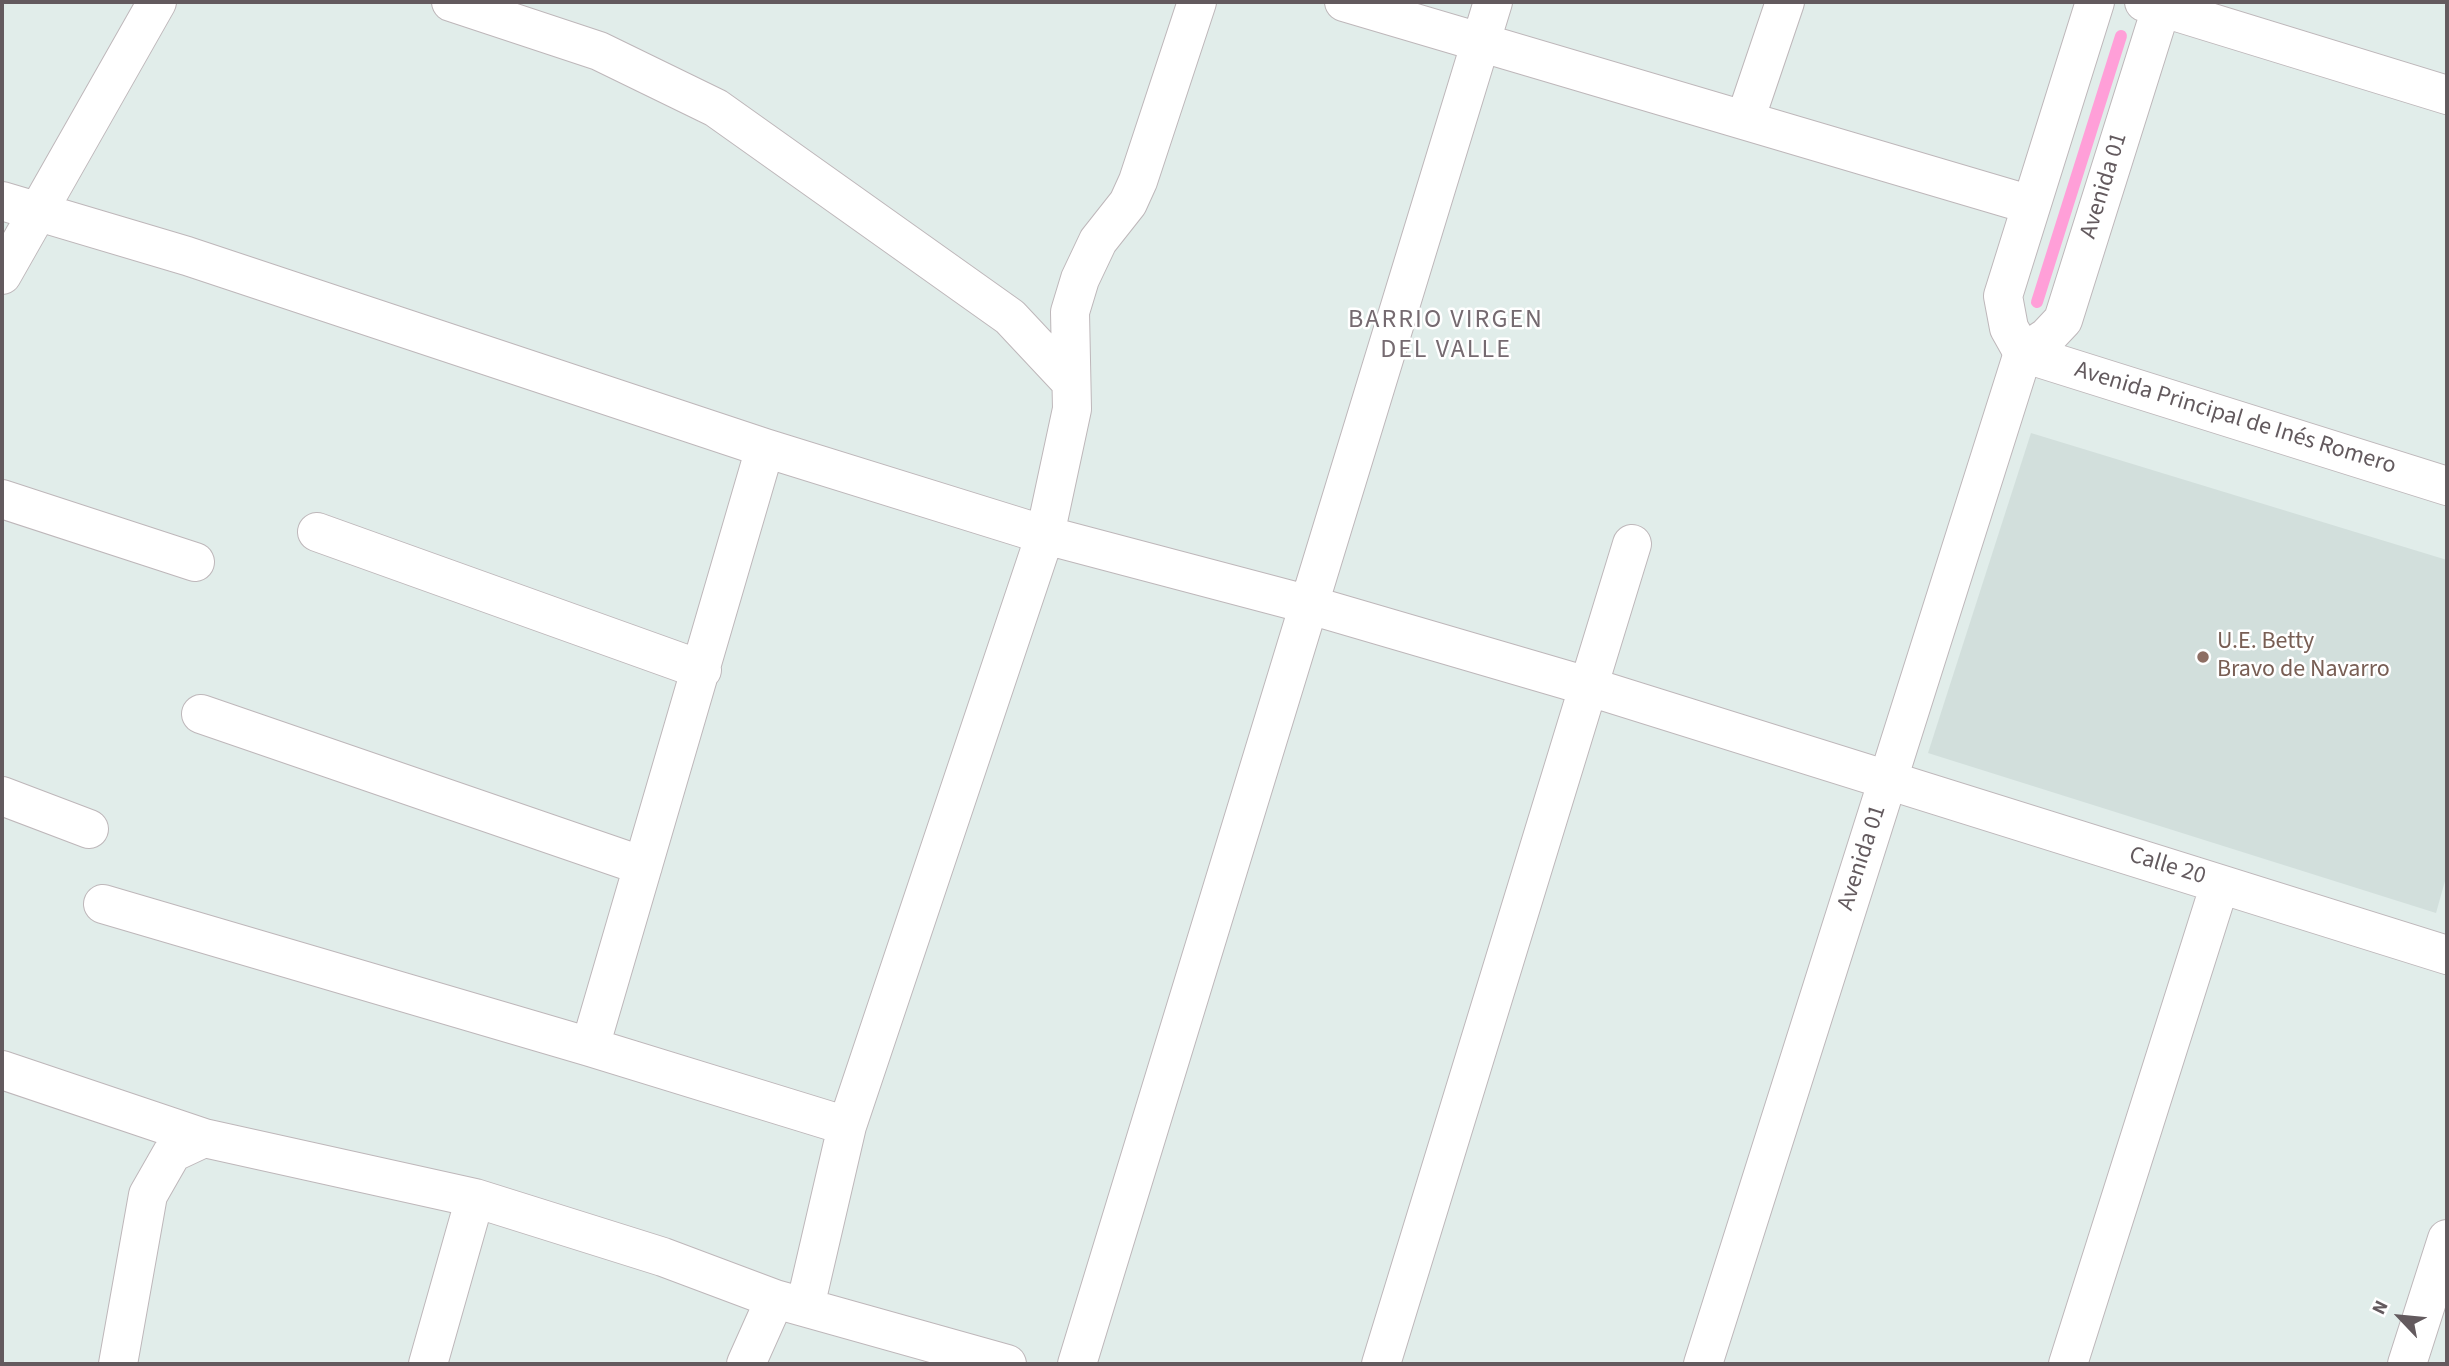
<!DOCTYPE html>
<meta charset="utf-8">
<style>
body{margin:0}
#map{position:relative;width:2449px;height:1366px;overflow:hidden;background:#e1edea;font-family:"Source Sans 3",sans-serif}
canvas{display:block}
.frame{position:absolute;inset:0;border:4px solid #635a5e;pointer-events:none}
.north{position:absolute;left:2365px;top:1282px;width:70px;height:70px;-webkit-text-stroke:5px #fff;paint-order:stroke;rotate:296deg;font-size:19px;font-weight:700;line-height:28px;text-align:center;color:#635a5e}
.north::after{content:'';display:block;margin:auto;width:24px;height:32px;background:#635a5e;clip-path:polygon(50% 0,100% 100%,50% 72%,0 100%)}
</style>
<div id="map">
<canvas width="2449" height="1366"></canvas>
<div class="frame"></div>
<div class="north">N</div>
</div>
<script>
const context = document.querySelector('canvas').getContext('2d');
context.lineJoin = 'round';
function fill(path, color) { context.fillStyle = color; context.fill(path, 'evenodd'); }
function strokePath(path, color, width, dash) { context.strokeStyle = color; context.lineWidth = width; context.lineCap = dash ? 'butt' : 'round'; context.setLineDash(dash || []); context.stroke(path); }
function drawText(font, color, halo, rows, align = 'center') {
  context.font = font + ' "Source Sans 3",sans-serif'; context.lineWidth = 5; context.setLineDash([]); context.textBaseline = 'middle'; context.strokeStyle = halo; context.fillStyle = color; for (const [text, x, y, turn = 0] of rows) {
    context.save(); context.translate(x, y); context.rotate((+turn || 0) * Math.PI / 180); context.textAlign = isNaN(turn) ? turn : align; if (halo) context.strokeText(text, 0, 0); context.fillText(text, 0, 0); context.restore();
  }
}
fill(new Path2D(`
 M2031,433L2447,560V874L2436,913L1928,753Z`), '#d2dfdc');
strokePath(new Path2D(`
 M2037,302L2121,36`), '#ff9fd8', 12);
const minor = new Path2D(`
 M451,2L599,51L716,108L1010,317L1069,380
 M1344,2L2031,205
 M2095,2L2003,296L2009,328L2023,353L2047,337L2063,320L2163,2
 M2144,2L2447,95
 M1745,120L1785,2
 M2,201L187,256L765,448L1045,535L1310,605L1587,686L2447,955
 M2,275L157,2
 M2,499L195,562
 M317,532L702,670
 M201,714L643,866
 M2,796L89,829
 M103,904L590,1047L847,1126
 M590,1047L765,448
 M2,1070L204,1138L475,1198L663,1257L775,1299L1007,1364
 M805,1307L847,1126L1045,535L1072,409L1070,312L1080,279L1098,241L1128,203L1138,181L1197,2
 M118,1364L148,1195L172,1153L204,1138
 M428,1364L475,1198
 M746,1364L775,1299
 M1077,1364L1493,2
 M1381,1364L1632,544
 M2068,1364L2220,884
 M2407,1364L2447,1239`);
const tertiary = new Path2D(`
 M1703,1364L2023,353L2447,486`);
strokePath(minor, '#beb7ba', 40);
strokePath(tertiary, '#beb7ba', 40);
strokePath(minor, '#fff', 38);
strokePath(tertiary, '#fff', 38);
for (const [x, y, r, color] of [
 [2203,657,7,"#8d6e63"]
]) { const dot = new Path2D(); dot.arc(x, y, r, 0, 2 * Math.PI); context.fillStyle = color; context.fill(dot); strokePath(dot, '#fff', 2.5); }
drawText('24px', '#635a5e', '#fff', [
 ["Avenida 01",2105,186,-73],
 ["Avenida Principal de Inés Romero",2235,419,17],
 ["Avenida 01",1863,858,-72],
 ["Calle 20",2167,867,17]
]);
drawText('24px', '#785e54', '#fff', [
 ["U.E. Betty",2217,643],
 ["Bravo de Navarro",2217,671]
], 'left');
context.letterSpacing = '2px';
drawText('26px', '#756a70', '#fff', [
 ["BARRIO VIRGEN",1446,321],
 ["DEL VALLE",1446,351]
]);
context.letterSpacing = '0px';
</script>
